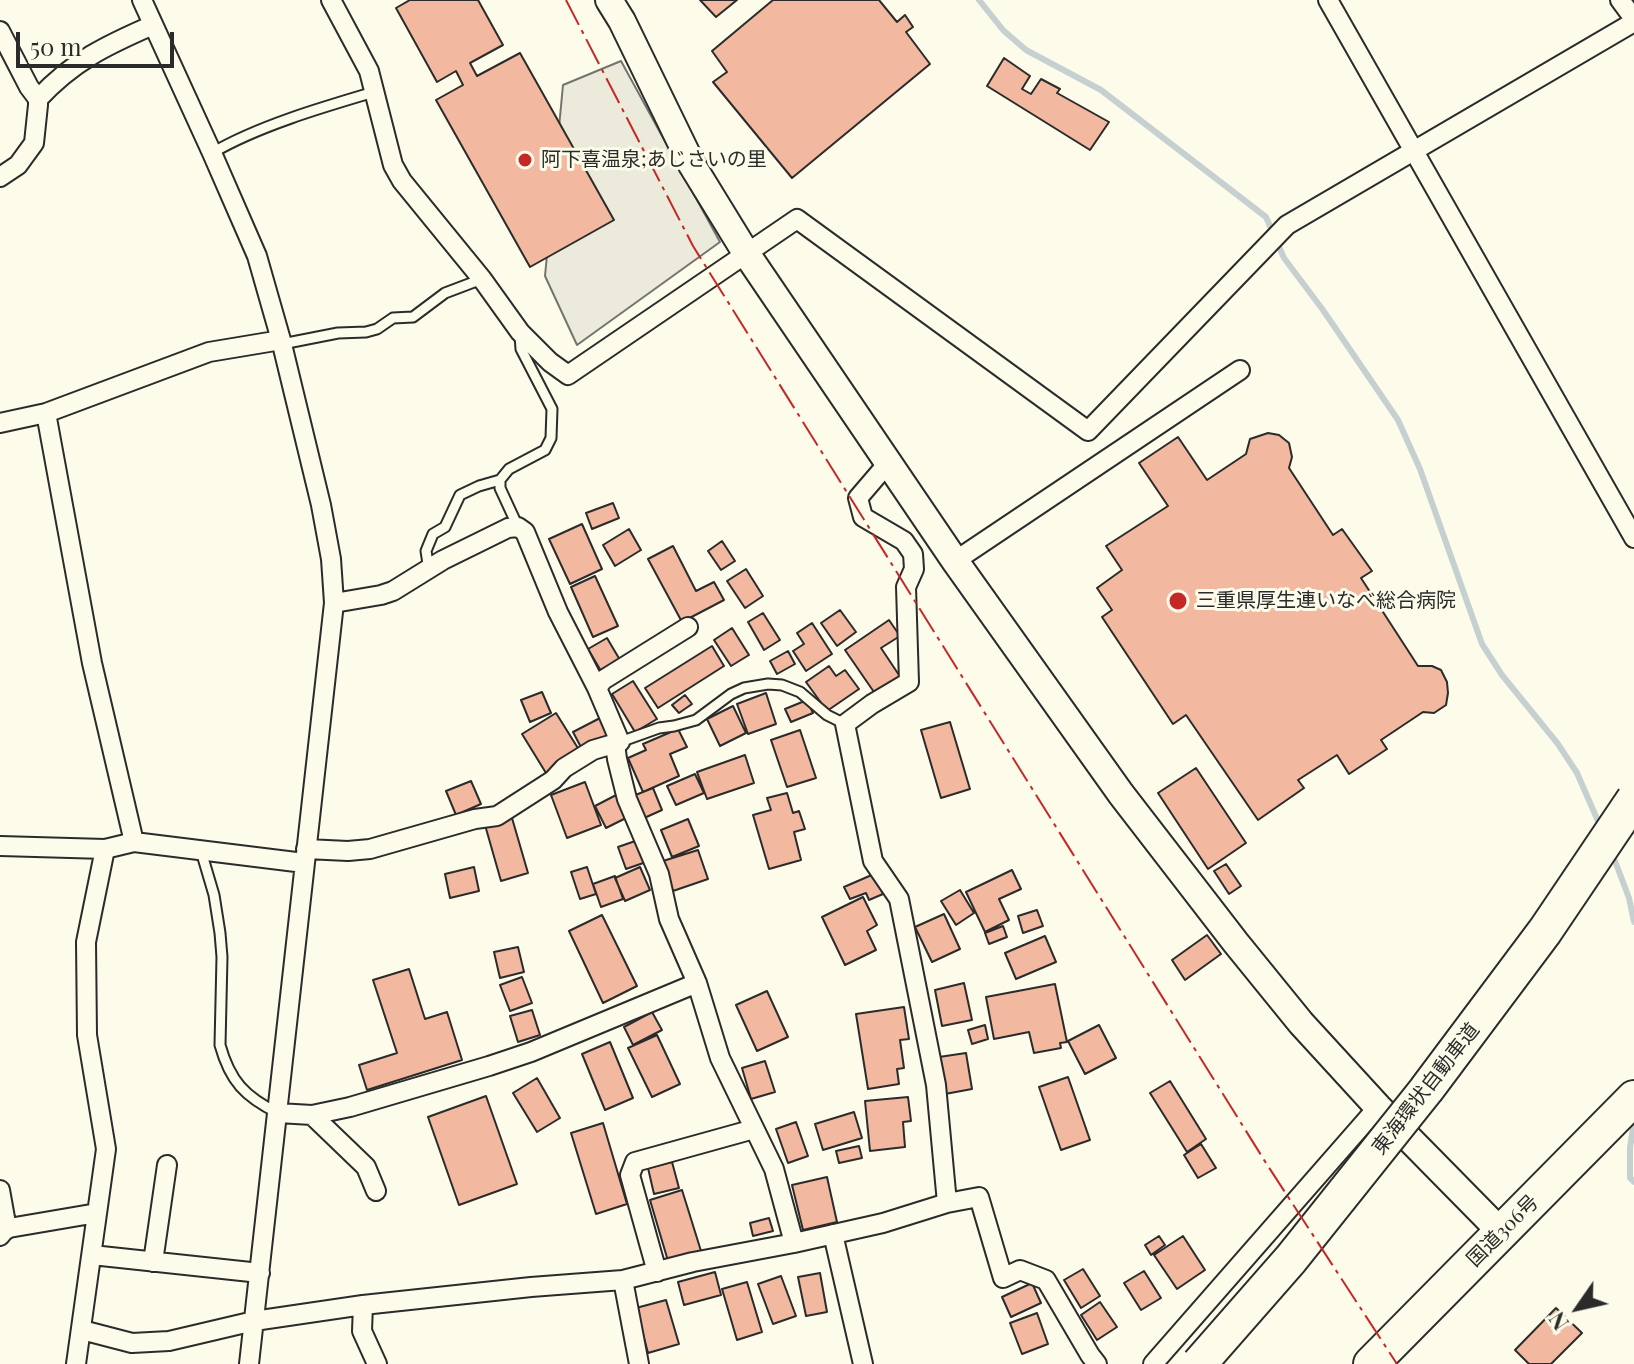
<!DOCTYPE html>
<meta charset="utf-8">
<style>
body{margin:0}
#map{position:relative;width:1634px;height:1364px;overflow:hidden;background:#fdfbea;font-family:"Playfair Display",serif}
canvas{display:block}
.north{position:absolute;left:1538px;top:1268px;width:80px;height:80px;-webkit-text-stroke:6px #fdfbea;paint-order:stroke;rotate:236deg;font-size:22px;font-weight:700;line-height:32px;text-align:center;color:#2b2b2b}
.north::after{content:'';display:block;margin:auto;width:28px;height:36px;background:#2b2b2b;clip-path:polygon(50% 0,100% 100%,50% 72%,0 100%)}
.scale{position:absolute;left:16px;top:32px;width:158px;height:36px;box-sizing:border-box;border:4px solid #2b2b2b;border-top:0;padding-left:10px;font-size:24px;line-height:28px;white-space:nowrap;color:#2b2b2b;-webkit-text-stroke:6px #fdfbea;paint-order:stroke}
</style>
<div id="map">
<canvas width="1634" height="1364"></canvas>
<div class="north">N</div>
<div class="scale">50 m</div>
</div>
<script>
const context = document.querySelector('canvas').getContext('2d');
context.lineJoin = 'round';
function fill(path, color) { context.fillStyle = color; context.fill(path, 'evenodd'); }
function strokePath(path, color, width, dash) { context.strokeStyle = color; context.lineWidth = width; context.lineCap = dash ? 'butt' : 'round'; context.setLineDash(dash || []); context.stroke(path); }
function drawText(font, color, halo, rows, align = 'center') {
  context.font = font + ' "Playfair Display","Noto Sans JP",serif'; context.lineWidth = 6; context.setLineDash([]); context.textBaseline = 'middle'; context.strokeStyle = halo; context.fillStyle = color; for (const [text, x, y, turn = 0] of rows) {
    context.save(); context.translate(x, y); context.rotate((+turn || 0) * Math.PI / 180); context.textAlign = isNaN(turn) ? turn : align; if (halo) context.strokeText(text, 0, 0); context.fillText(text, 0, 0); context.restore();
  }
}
const parking = new Path2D(`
 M621,61L720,242L577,345L545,276L563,85Z`);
fill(parking, '#eceadb');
strokePath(parking, '#74746e', 2);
strokePath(new Path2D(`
 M979,0L1003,30L1026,50L1101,90L1266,217L1284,258L1323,310L1398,420L1420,469L1482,644L1502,675L1558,744L1577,773L1601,828
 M1612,853L1629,898L1634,922
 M1634,1121L1630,1148V1178L1634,1182`), '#c7d0d0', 6);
const building = new Path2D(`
 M410,0H478L503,45L470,63L477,76L520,53L614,220L530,267L436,100L463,85L456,71L437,82L396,8Z
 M700,0H737L716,17Z
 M773,0H879L897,22L905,15L913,27L906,32L930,64L792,178L713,82L727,72L712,51Z
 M1004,58L1030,76L1022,89L1031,94L1041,79L1060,89L1057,93L1109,122L1090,150L987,86Z
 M1268,433L1279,435L1289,443L1292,457L1289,468L1333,535L1342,529L1372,571L1361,578L1418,666H1432L1441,670L1447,682L1448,693L1446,705L1434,713L1423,712L1381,740L1387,749L1349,774L1337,755L1298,780L1304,788L1258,820L1186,715L1173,724L1102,617L1112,610L1097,588L1122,570L1106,546L1168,506L1139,463L1178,437L1207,480L1246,454L1250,439Z
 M613,503L619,518L592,529L586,513Z
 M582,524L602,569L570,584L549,539Z
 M629,529L641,550L615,566L603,545Z
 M722,541L735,561L721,570L708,551Z
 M673,546L696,591L714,582L724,600L682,622L648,559Z
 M746,569L763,596L745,608L727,581Z
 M595,576L618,626L593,637L571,587Z
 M840,610L856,632L837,646L821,623Z
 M763,613L780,640L764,650L748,622Z
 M889,620L900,636L881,648L901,678L876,695L845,650Z
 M812,623L832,654L806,671L793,651L804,644L797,633Z
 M732,628L749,655L731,666L714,640Z
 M607,638L620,660L601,671L588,649Z
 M712,646L724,666L658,708L645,688Z
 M788,651L795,664L777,674L770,661Z
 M829,666L836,676L845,670L859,689L827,711L806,682Z
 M633,681L657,719L635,732L612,694Z
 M542,692L551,713L530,722L521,700Z
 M766,693L776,724L748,734L737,704Z
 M685,695L692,704L679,713L672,705Z
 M807,700L813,713L791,722L785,709Z
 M733,706L746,733L720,746L707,719Z
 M556,713L581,753L546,773L522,734Z
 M602,717L613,738L584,753L573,732Z
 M950,722L970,789L941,798L921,730Z
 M678,729L687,747L670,754L679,776L643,792L628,758L646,750L643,744Z
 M800,730L816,778L787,787L771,740Z
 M745,755L754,783L707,799L697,772Z
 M1196,768L1246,843L1208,869L1158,793Z
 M695,774L704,793L676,805L667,786Z
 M471,781L481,804L456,815L446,791Z
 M585,782L601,825L567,838L551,795Z
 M653,788L662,810L642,819L633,796Z
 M620,793L632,815L606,828L595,806Z
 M787,793L793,813L799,811L805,829L794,832L801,860L769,869L753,815L771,810L767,798Z
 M512,818L528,873L501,881L485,825Z
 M688,819L699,846L672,857L661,830Z
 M641,839L649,861L626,869L618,847Z
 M698,850L708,879L673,891L663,861Z
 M1226,864L1241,886L1229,894L1214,871Z
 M474,867L479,891L450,898L445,874Z
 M587,867L596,894L580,899L571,872Z
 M640,867L650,890L625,901L615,878Z
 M1012,870L1021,889L999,899L1009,920L985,932L966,892Z
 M874,874L883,894L869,900L866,893L850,899L844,887Z
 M615,876L623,899L601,907L593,884Z
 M960,890L974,913L956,925L941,901Z
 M863,897L877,925L867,931L876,950L845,965L822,917Z
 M1037,910L1043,926L1023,933L1018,916Z
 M944,914L960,949L932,962L915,927Z
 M602,915L637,986L603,1003L569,931Z
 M1003,926L1007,937L989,944L985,933Z
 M1207,935L1221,954L1185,980L1172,960Z
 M1045,936L1056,962L1016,979L1005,953Z
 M518,947L524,972L500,978L494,952Z
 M409,969L425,1019L447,1012L462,1060L367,1090L359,1065L397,1053L373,980Z
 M522,977L532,1003L510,1011L500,985Z
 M964,983L972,1020L942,1026L935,990Z
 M1055,984L1067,1042L1060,1043L1061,1048L1034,1053L1029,1032L994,1039L986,997Z
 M767,991L788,1037L757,1051L736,1005Z
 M904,1007L909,1039L900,1040L904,1068L897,1069L899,1084L868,1089L856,1014Z
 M532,1010L540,1035L518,1042L510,1016Z
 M652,1012L662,1030L633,1045L624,1027Z
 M985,1025L988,1039L972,1044L968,1030Z
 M1099,1025L1116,1058L1085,1074L1068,1041Z
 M657,1035L680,1084L652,1097L628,1048Z
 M610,1042L633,1098L605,1110L582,1054Z
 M966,1053L972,1089L945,1094L939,1057Z
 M765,1061L775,1092L751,1099L742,1068Z
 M1068,1077L1090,1140L1061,1150L1039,1087Z
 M537,1078L560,1118L537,1132L513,1093Z
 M1170,1081L1206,1139L1187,1152L1150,1093Z
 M486,1096L517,1184L459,1205L428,1117Z
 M908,1097L911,1121L903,1122L905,1147L870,1151L865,1101Z
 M854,1112L862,1138L823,1150L815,1124Z
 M796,1122L808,1156L788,1163L776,1129Z
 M603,1123L627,1204L596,1214L571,1133Z
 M1201,1144L1216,1168L1198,1178L1184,1155Z
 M859,1146L862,1158L839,1163L836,1151Z
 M672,1162L679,1188L654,1194L648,1168Z
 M827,1177L837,1222L803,1230L792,1185Z
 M682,1190L701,1251L668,1261L650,1200Z
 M769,1218L773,1231L753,1236L750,1223Z
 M1159,1236L1165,1245L1151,1255L1145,1245Z
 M1183,1236L1205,1270L1177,1289L1154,1255Z
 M1083,1269L1100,1296L1081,1308L1064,1280Z
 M1144,1271L1161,1298L1141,1310L1124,1283Z
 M715,1272L721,1295L684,1305L678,1282Z
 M820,1273L827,1312L806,1316L798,1277Z
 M781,1276L796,1316L773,1324L758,1284Z
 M747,1282L762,1332L737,1340L722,1289Z
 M1032,1283L1041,1303L1011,1317L1002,1297Z
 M666,1300L679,1344L648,1353L636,1308Z
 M1100,1302L1117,1327L1097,1340L1081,1315Z
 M1556,1308L1582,1333L1551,1364H1529L1515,1350Z
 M1037,1313L1048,1344L1022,1354L1010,1323Z`);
fill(building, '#f2b8a0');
strokePath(building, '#2b2b2b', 2);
const lane = new Path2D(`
 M212,153C258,126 323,107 374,92
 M282,344L338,333L366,332L377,329L393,318L413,317L445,293L482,279
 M518,527L500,488V480L509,469L545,450L551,438L552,409L521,349L520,336
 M429,570L426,551L433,534L445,527L460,495L479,486L500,480
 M620,742L659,728L674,726L696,720L731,694L744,688L768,684L782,685L800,692L827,715L845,724
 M201,851L214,895L220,933L222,957L220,1045C230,1081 245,1097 278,1113`);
const street = new Path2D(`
 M142,0L212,153L257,256L281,340L321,505L331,559L334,603L249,1364
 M331,0L369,71L393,165L402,181L482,279L520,332L550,362L568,375L797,219L1088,431L1287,225L1634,22
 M1328,0L1634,538
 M1620,0L1634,19
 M0,31L29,87L38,99
 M0,177L18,165L34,143L38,105V99C73,61 107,45 153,25
 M46,413L92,663L134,842
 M0,423L46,413L209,352L281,340
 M888,463L858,498L863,517L904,541L913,554L914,569L906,587L909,682L872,704L845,724L873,861L899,899L936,1085L947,1203
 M955,561L1240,370
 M597,688L603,680L688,627
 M615,744L617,759L627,799L659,874L669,919L697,983L720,1058L774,1169L794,1243
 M0,846L105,849L134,842L304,863
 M306,849L348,851L370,849L475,819L497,816L553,780L564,768L593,750L620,742L597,688L558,612L525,532L518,527L508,528L443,560L393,591L381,595L334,603
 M278,1113L312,1115L350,1107L489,1066L531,1052L697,983
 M312,1115L366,1167L376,1191
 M0,1190L7,1229
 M833,1234L863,1364
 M0,1236L4,1231L9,1228L97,1213
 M92,1255L260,1273
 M153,1262L167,1165
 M657,1272L630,1175L635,1162L754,1129
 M623,1280L639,1364
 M363,1305L362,1331L377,1364
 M82,1330L132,1343L169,1341L254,1321L363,1305L531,1287L623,1280L693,1262L794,1243L883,1223L947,1203L979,1197L1003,1278L1020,1270L1046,1280L1090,1355L1097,1364
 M76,1364L106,1149L87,1035L86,942L105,849
 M1153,1364L1378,1107`);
const secondary = new Path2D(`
 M609,0L622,21L692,165L746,253L955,561L1121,794L1236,943L1301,1023L1378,1107L1502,1233`);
const highway = new Path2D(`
 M1371,1364L1634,1098`);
strokePath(lane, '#2b2b2b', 13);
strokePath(street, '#2b2b2b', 22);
strokePath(secondary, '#2b2b2b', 30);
strokePath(highway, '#2b2b2b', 38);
strokePath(lane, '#fdfbea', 9);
strokePath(street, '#fdfbea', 18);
strokePath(secondary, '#fdfbea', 26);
strokePath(highway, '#fdfbea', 34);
const highwayBridge = new Path2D(`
 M1199,1364L1291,1259L1426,1090L1545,931L1634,799`);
strokePath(highwayBridge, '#2b2b2b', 38, []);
strokePath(highwayBridge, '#fdfbea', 34);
strokePath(new Path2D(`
 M566,0L693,246L1266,1163L1397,1364`), '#c62828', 2, [28, 6, 4, 6]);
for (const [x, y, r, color] of [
 [525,160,8,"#c62828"],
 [1178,601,10,"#c62828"]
]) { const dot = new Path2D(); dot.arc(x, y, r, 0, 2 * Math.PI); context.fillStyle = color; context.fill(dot); strokePath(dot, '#fdfbea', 3); }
drawText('20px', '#2b2b2b', '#fdfbea', [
 ["阿下喜温泉;あじさいの里",541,160],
 ["三重県厚生連いなべ総合病院",1196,601]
], 'left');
drawText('20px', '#2b2b2b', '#fdfbea', [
 ["東海環状自動車道",1426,1089,-52],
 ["国道306号",1503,1231,-45]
]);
</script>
